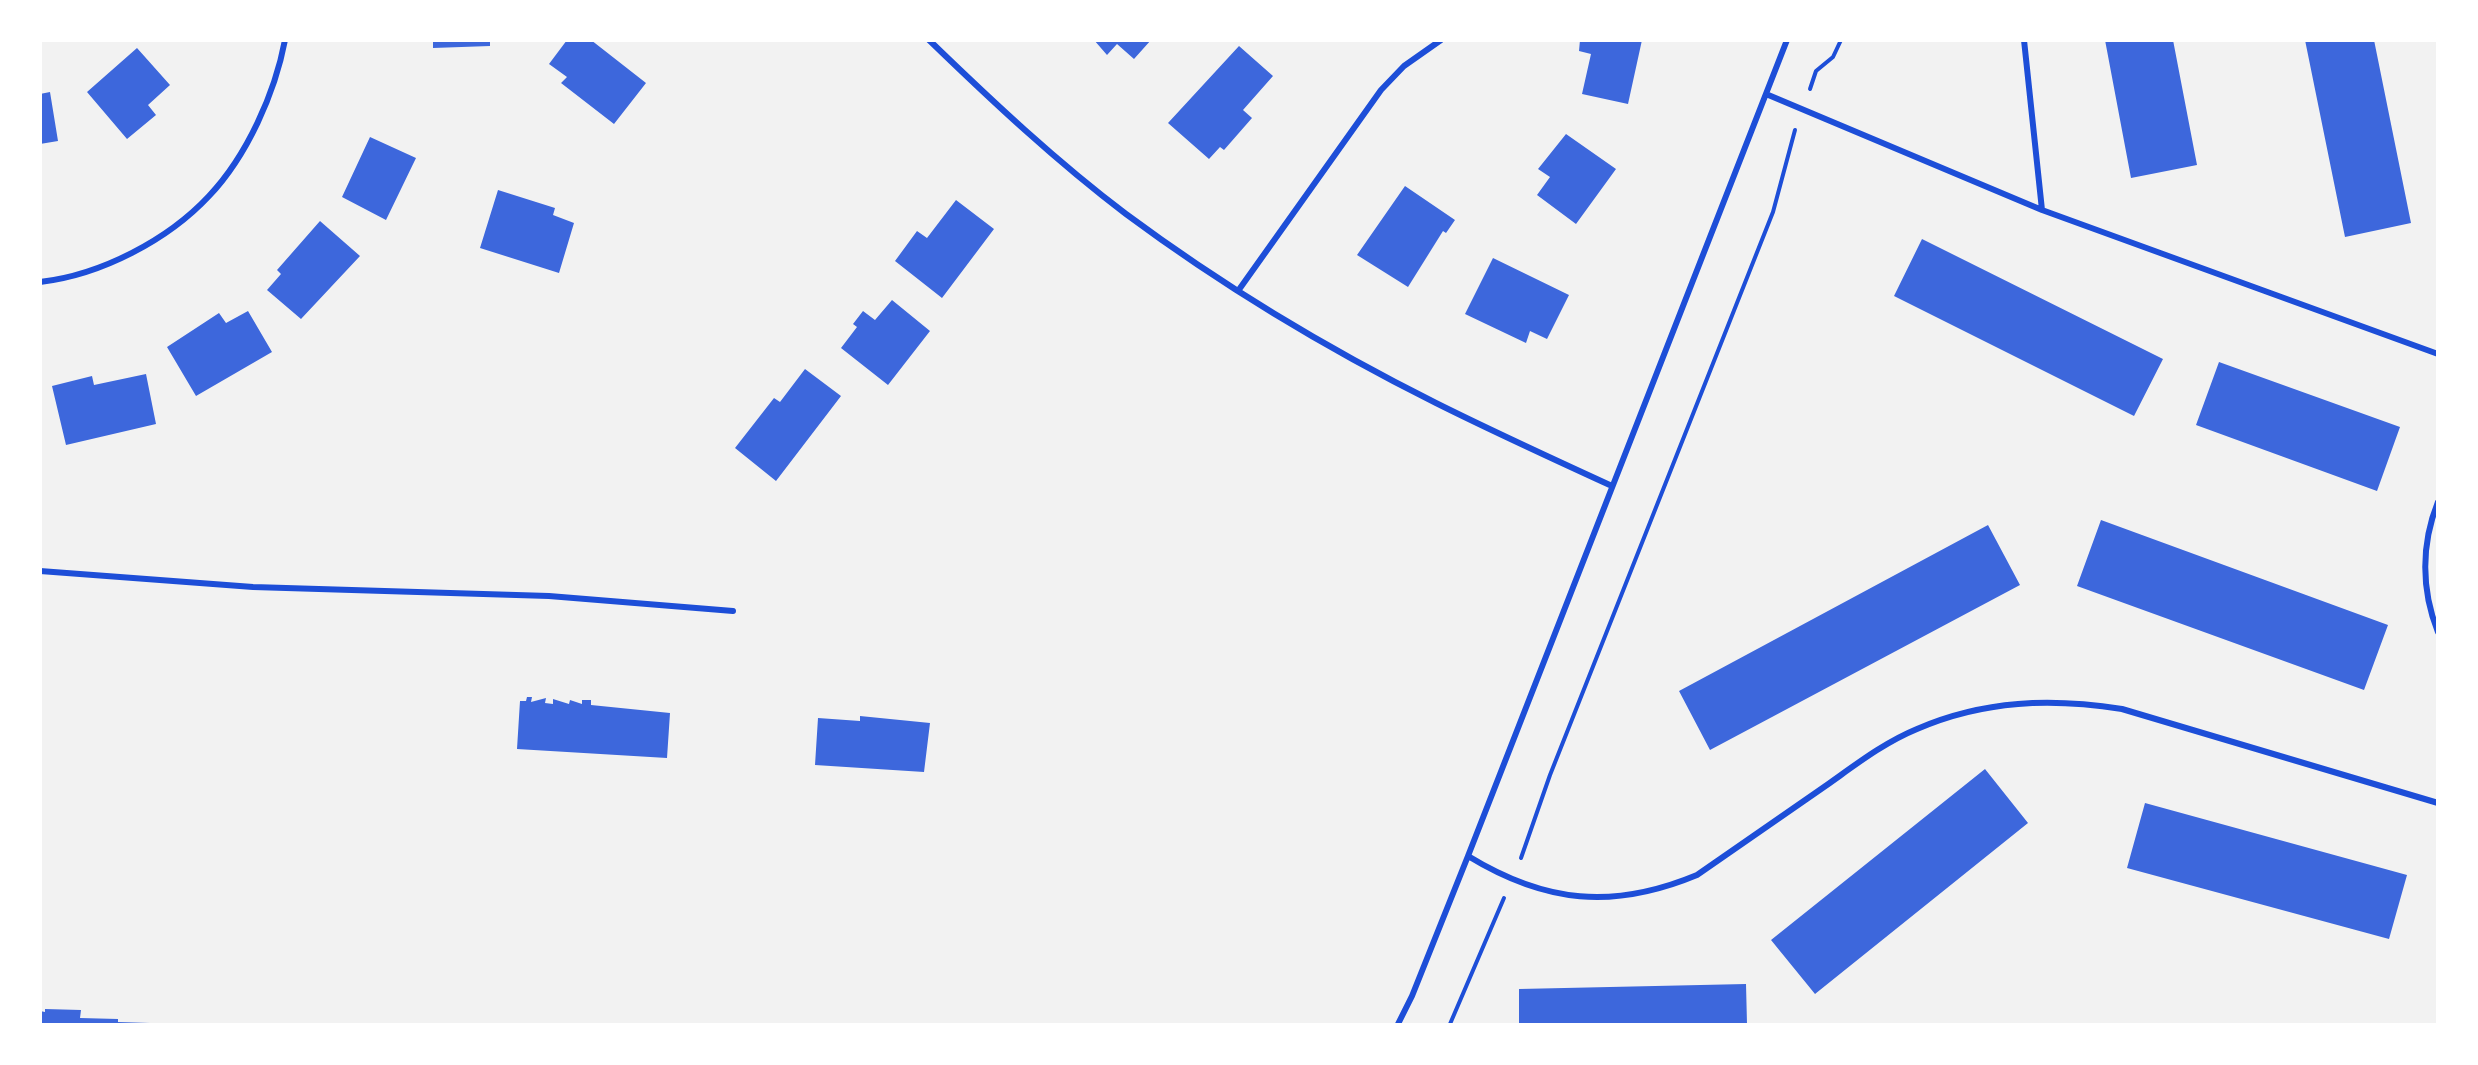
<!DOCTYPE html>
<style>
body{margin:0}
#map{position:relative;width:2478px;height:1065px;overflow:hidden;background:#f2f2f2;font-family:Montserrat,sans-serif}
canvas{display:block}
.frame{position:absolute;inset:0;border:42px solid #fff;pointer-events:none}
</style>
<div id="map">
<canvas width="2478" height="1065"></canvas>
<div class="frame"></div>
</div>
<script>
const context = document.querySelector('canvas').getContext('2d');
context.lineJoin = 'round';
function fill(path, color) { context.fillStyle = color; context.fill(path, 'evenodd'); }
function strokePath(path, color, width, dash) { context.strokeStyle = color; context.lineWidth = width; context.lineCap = dash ? 'butt' : 'round'; context.setLineDash(dash || []); context.stroke(path); }
fill(new Path2D(`
 M433,40H490V46L433,48Z
 M567,40H591L646,83L614,124L561,83L567,77L549,64Z
 M1094,40H1151L1134,59L1117,44L1107,55Z
 M1580,40H1642L1628,104L1582,94L1591,54L1579,51Z
 M2105,40H2173L2197,165L2131,178Z
 M2305,40H2374L2411,223L2345,237Z
 M1239,46L1273,76L1243,110L1252,118L1224,150L1220,147L1209,159L1168,123Z
 M137,48L170,85L148,105L156,115L127,139L87,92Z
 M50,92L58,141L40,144V94Z
 M1566,134L1616,169L1576,224L1537,195L1550,177L1538,169Z
 M370,137L416,158L386,220L342,197Z
 M1405,186L1455,220L1446,233L1443,231L1408,287L1357,255Z
 M498,190L555,208L553,215L574,223L559,273L480,248Z
 M956,200L994,229L942,298L895,261L917,231L927,238Z
 M320,221L360,256L301,319L267,290L281,274L277,270Z
 M1922,239L2163,359L2134,416L1894,296Z
 M1493,258L1569,295L1547,339L1530,331L1526,343L1465,314Z
 M892,300L930,331L888,385L841,348L857,327L853,324L863,311L875,320Z
 M248,311L272,352L196,396L167,347L219,313L226,323Z
 M2219,362L2400,427L2377,491L2196,425Z
 M805,369L841,396L776,481L735,448L774,398L780,402Z
 M146,374L156,424L66,445L52,386L92,376L94,385Z
 M2101,520L2388,625L2364,690L2077,586Z
 M1988,525L2020,585L1710,750L1679,691Z
 M527,697H532L531,702L546,698L545,703L553,704V699L569,704L570,700L582,704V700H591V705L670,713L667,758L517,749L520,701H526Z
 M860,716L930,723L924,772L815,765L818,718L860,721Z
 M1985,769L2028,823L1815,994L1771,940Z
 M2145,803L2407,875L2389,939L2127,868Z
 M1746,984L1747,1024H1519V989Z
 M45,1009L81,1010L80,1018L118,1019V1022L150,1023V1024H40V1011L45,1012Z`), '#3d67dc');
strokePath(new Path2D(`
 M1810,89L1816,71L1833,57L1841,40
 M1521,858L1550,775L1773,212L1795,130
 M1450,1024L1504,898`), '#1d4ed8', 4);
strokePath(new Path2D(`
 M929,40C992,101 1056,161 1126,214C1223,286 1328,349 1436,403C1494,432 1553,459 1612,486
 M2024,40L2042,210
 M1766,94L2042,210L2438,354
 M40,282C101,275 168,240 209,196C247,156 275,93 285,40
 M1238,291L1381,90L1404,66L1441,40
 M2438,502C2421,544 2421,590 2438,632
 M40,571L253,587L549,596L733,611
 M1468,856C1545,903 1613,910 1697,875C1739,846 1782,816 1824,787C1854,766 1883,743 1917,729C1984,700 2051,698 2122,709L2438,803
 M1398,1024L1412,996L1468,856L1787,40`), '#1d4ed8', 6);
</script>
